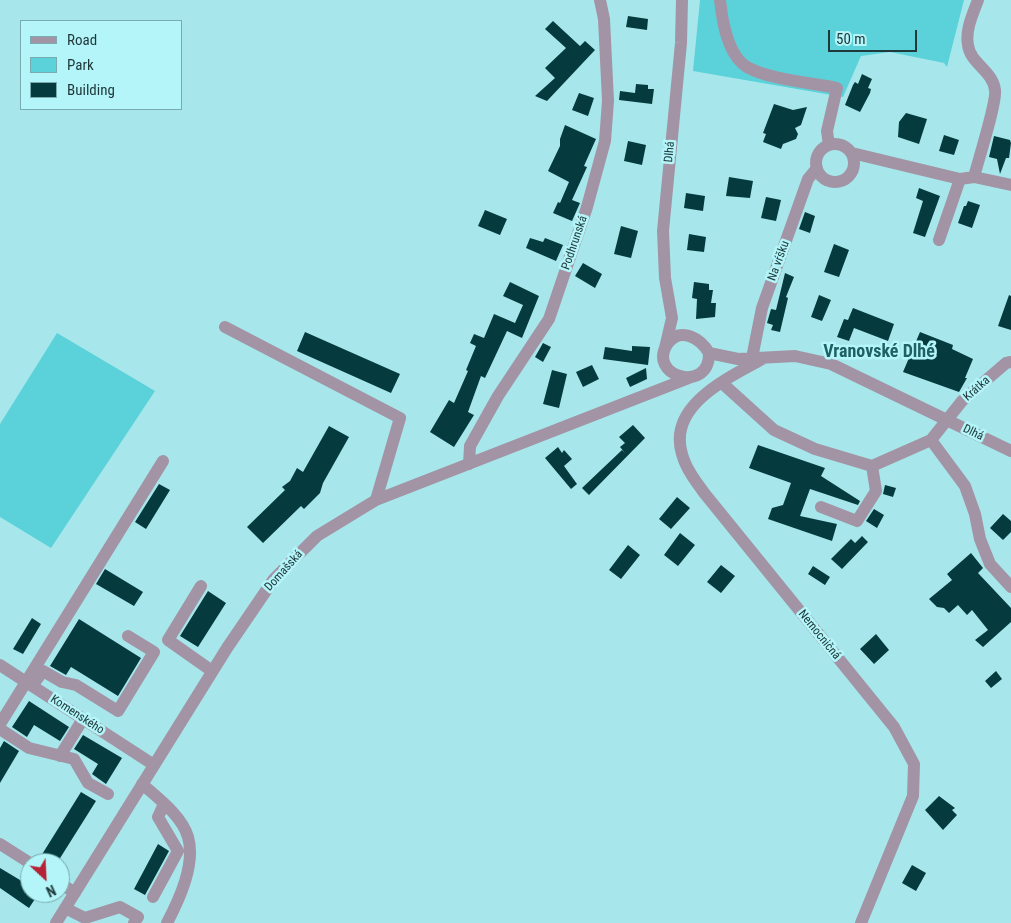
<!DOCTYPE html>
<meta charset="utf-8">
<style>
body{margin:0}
#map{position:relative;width:1011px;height:923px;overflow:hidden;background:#a7e7ec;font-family:"Roboto Condensed",sans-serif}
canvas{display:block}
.legend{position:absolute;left:20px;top:20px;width:162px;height:90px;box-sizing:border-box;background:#b4f5f9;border:1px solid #79aaad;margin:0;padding:6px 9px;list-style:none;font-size:15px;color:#203a3c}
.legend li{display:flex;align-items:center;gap:10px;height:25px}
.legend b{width:25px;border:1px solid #79aaad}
.north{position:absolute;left:20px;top:853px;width:50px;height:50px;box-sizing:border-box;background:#b4f5f9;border:1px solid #79aaad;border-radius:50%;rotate:155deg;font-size:14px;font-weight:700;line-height:20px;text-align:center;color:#203a3c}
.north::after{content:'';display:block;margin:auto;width:18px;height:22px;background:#b52334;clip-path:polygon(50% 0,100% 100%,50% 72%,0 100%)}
.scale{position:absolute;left:828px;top:30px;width:89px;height:22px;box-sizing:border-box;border:2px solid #203a3c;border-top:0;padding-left:6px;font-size:15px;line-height:18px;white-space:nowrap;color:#203a3c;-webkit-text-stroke:4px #b4f5f9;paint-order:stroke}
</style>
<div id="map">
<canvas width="1011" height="923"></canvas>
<ul class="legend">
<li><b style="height:6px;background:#a394a5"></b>Road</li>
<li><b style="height:14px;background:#5bd2da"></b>Park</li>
<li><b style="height:14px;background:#053b3e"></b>Building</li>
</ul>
<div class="north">N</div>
<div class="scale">50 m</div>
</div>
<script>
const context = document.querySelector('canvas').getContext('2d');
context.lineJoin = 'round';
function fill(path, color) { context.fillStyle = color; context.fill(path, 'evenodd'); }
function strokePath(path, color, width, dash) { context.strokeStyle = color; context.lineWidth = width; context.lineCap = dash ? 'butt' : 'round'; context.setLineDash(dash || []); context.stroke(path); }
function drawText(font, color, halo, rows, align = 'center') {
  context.font = font + ' "Roboto Condensed",sans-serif'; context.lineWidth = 5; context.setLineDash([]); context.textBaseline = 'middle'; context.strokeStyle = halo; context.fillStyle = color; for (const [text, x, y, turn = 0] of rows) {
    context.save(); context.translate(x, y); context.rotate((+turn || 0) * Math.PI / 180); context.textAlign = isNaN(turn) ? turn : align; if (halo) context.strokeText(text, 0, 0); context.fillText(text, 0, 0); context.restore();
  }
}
fill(new Path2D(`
 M700,0H964L947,67L944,63L890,52L861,56L843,97L693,71Z
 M57,333L155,391L51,548L0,517V424Z`), '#5bd2da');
fill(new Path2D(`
 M628,16L648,19L647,30L626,27Z
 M553,21L580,46L585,41L595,50L547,101L535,96L555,78L545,68L566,48L545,29Z
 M862,74L872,79L868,88L871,89L870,93L860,112L845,105L853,85L855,82L858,84Z
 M636,84L648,85V89H654L652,104L619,100L620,91L635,93Z
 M579,93L594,98L588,116L572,110Z
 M774,104L793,110L807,107L801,125L795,128L798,134L796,139L783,144L781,149L763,142L766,134L763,133Z
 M906,113L927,119L919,144L898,137L899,122Z
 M565,125L596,139L584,166L587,167L572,200L580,203L572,221L553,213L558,202L560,203L569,182L548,171L560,146V139Z
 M944,135L959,140L954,155L939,151Z
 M994,136L1010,140L1011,143L1009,158H1006L1000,174L997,159L989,157Z
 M628,141L646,145L642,165L624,161Z
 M729,177L753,181L750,198L726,196Z
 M919,188L940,196L925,237L913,233L923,201L916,198Z
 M686,193L705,196L703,211L684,208Z
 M766,197L781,200L776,221L761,218Z
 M968,201L980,205L972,228L958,223L964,206H966Z
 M485,210L507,219L500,235L478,226Z
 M805,212L815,216L810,233L799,229Z
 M621,226L638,231L631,258L614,254Z
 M689,234L706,237L704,252L687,250Z
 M530,238L543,242L545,238L563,245L556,261L526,248Z
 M834,244L849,250L839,277L824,272Z
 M583,263L602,274L595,288L575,276Z
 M785,273L794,277L786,297L788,298L780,332L771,330L773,325L767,323L771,309L776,310Z
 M510,282L539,296L522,338L507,331L485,378L481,376L468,412L474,415L454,447L430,432L449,400L454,403L468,371L466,370L476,346L470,343L474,334L484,338L494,314L515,323L523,305L503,296Z
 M694,282L709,284V290H713L711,303H716L715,317L696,319L697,299L692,298Z
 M819,295L831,300L822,321L811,317Z
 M1009,295L1011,296V330L998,326Z
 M853,308L894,324L888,341L854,328L849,341L837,337L844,319L848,320Z
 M305,332L400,374L391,393L297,351Z
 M920,332L953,345L952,349L973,359L965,378H967L959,392L903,372Z
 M543,343L551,347L543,362L535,357Z
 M632,346L650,347L648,365L603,359L605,347L632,351Z
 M592,365L599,379L583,387L576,372Z
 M646,368L647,379L630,387L626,378Z
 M552,370L567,374L559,408L543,404Z
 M633,425L645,438L589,495L582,488L622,450L625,453L620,447L625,443L619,437Z
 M329,426L349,437L323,483L320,493L304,509L301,506L263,543L247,527L285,490L282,487L290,481L297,468L303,472Z
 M758,445L825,468L821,476L860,501L858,505L810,489L800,516L837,524L832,541L768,519L772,508L783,505L791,483L749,468Z
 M558,447L562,453L564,450L572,459L564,466L577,484L571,489L545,458Z
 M159,484L170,490L146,529L135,522Z
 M885,485L896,488L893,497L883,494Z
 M677,497L690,508L671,529L659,519Z
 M874,509L884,515L877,528L866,521Z
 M1003,514L1011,521V532L1003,540L990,528Z
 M680,533L695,545L678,566L664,555Z
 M862,536L868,542L842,569L831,559L851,539L855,543Z
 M628,545L640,555L621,579L609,570Z
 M971,553L983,568L978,573L1011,608V622L983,647L975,640L988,630L972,610L967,615L958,605L949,613L944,608L937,607L929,599L952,580L947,574Z
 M721,565L735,576L721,593L707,582Z
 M813,566L830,577L825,585L808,574Z
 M105,569L143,592L134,606L96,584Z
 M208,591L226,603L198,647L180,636Z
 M32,618L41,624L23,654L13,649Z
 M79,619L141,658L118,696L71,667L66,675L50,666Z
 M876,634L889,650L874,664L860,649Z
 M996,671L1002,679L991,688L985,681Z
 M29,701L69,727L60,741L34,725L27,737L12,727Z
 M83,735L122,758L106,784L92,774L98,764L74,749Z
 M4,741L19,751L0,783V748Z
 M81,792L96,801L57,863H53L41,856Z
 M939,796L955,808L952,810L957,815L943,830L925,810Z
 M158,844L169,851L145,895L134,889Z
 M912,865L926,873L916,891L902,883Z
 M0,868L30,886V893H39L29,908L0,888Z`), '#053b3e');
strokePath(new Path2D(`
 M720,0C722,20 728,56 747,67C767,79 813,83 837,88L827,131L829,145
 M816 163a19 19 0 1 1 38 0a19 19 0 1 1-38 0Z
 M852,153L960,179L974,177L1011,185
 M974,177C978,161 997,102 995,90C993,71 970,63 968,45C965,30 973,14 978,0
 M939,240L960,179
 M225,327L400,418L376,500
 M665,348L672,318L665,278L663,231L681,43L682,0
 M709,353C710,395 645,376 668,343C681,326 701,339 709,353L738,359L795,356L831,364L1011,451
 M752,358L762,308L808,179L817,168
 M764,358C730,377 667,405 682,454C686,469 696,482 705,494L894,727L914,764L913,796L861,923
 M1011,362L1006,363L962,401L931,440L965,486L975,514L980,539L990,564L1011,587
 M722,383L774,430L815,449L872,466L931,440
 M469,464L470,446L498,396L549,319L587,207L605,141L608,101L604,19L600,0
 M821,507L857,521L876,491L872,466
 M201,586L168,640L212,671
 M0,665L154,765
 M32,686L43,671L62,682L76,685L118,711L154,652L128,636
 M0,724L163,461
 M0,729L29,748L74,759L88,783L108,794
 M60,756L83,719
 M142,784C158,798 182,816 188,837C196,864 179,900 167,923
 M0,844L30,863
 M60,883L75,893
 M153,897L178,851L158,817L164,804
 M65,908L85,918L120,907L138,917L134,923
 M56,923L227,648L274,579L317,536L376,500L689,378`), '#a394a5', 12);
drawText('12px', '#203a3c', '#b4f5f9', [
 ["Dlhá",670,152,-85],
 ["Podhrunská",575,243,-71],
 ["Na vŕšku",779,261,-70],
 ["Krátka",977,389,-41],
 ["Dlhá",973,433,26],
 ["Domašská",284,571,-48],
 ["Nemocničná",819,635,51],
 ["Komenského",77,715,33]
]);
drawText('bold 18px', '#1e6064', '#b4f5f9', [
 ["Vranovské Dlhé",879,352]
]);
</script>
